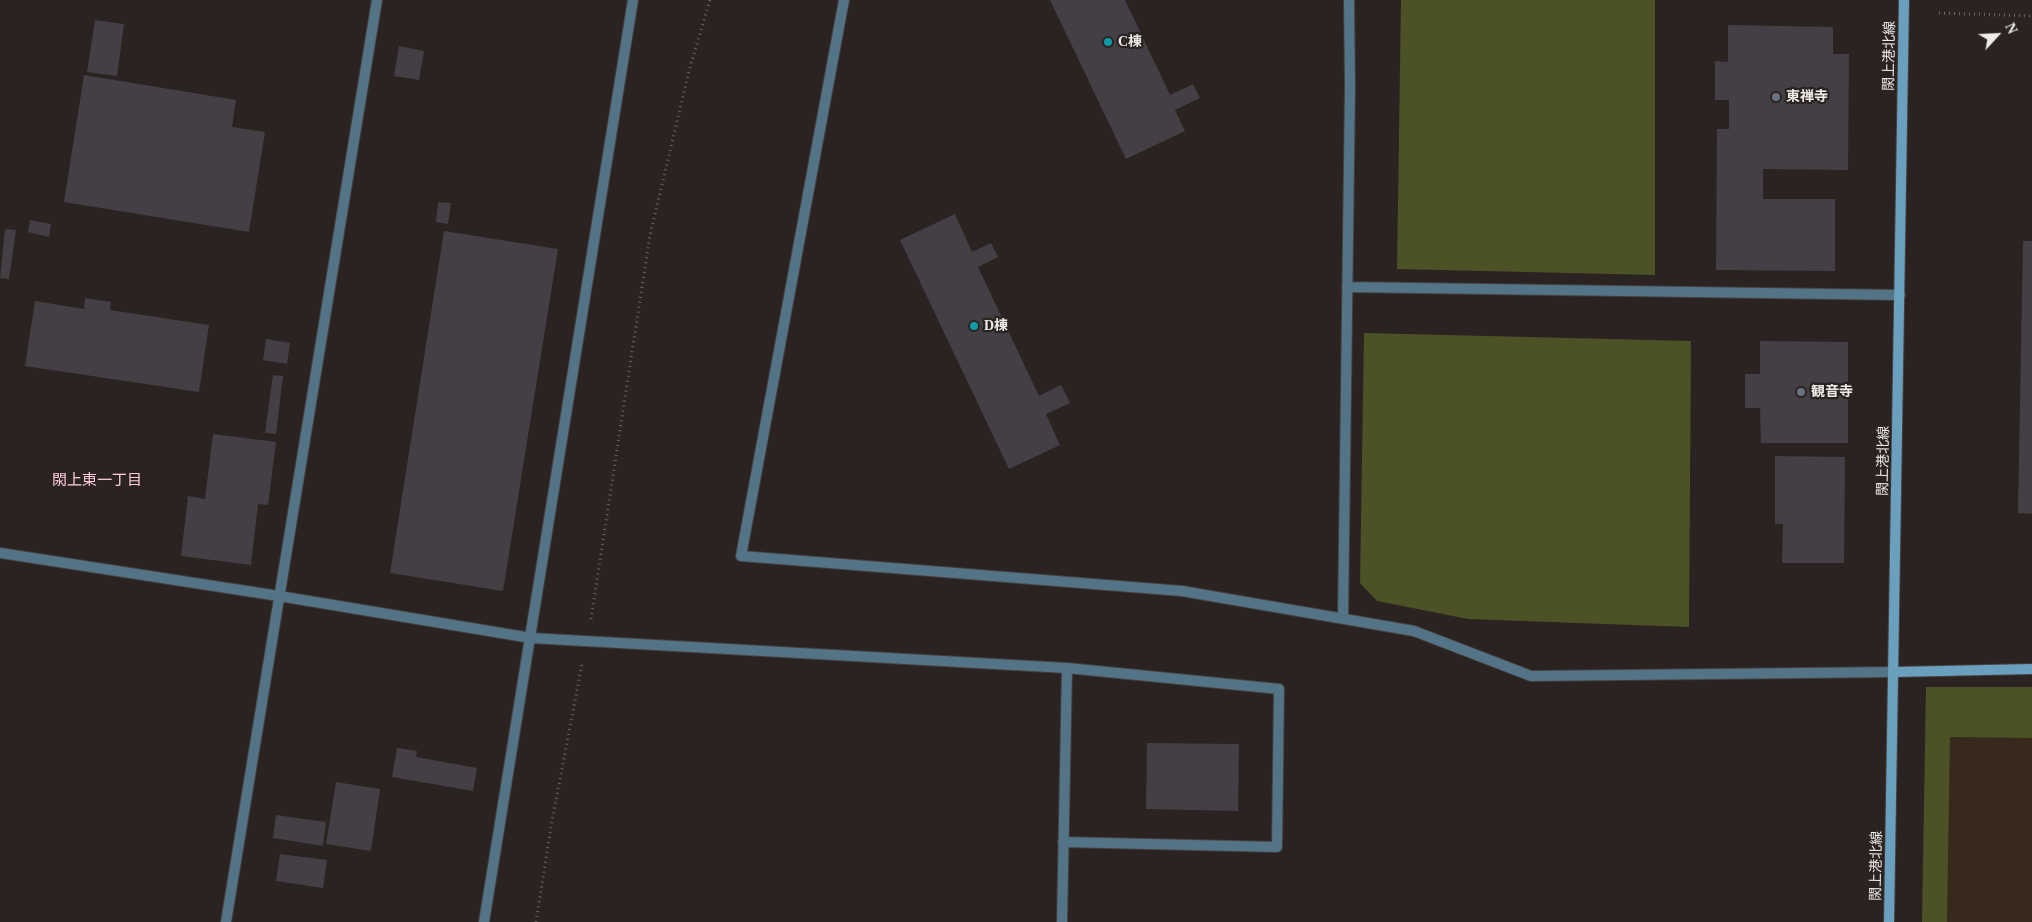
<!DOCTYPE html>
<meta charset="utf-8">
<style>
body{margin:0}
#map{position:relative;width:2032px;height:922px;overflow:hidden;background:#2a2321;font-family:"Times New Roman",serif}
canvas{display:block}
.north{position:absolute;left:1972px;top:10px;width:50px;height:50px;-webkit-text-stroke:4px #2a2321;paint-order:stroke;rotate:65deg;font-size:14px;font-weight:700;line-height:20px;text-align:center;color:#efebe9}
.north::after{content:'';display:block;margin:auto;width:18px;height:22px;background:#efebe9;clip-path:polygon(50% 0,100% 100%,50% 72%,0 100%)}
</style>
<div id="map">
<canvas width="2032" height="922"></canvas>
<div class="north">N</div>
</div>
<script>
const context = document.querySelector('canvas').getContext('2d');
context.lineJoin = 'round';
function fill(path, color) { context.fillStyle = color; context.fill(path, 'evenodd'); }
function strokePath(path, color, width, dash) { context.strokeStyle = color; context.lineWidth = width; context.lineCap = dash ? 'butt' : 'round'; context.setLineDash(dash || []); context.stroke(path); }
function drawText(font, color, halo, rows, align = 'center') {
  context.font = font + ' "Times New Roman","Noto Sans JP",serif'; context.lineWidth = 4.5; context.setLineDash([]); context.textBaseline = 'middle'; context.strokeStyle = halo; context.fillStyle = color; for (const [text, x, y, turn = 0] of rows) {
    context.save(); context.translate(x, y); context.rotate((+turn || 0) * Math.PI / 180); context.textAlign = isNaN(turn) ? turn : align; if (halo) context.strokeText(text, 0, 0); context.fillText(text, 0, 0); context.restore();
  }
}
fill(new Path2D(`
 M1926,687H2032V922H1922Z`), '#37291c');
fill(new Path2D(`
 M1401,0H1655V275L1397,269Z
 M1364,333L1691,341L1689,627L1468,619L1377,601L1360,583Z
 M1926,687H2032V738L1950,737L1947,922H1922Z`), '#4c5226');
fill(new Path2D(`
 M1050,0H1125L1170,95L1193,84L1200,98L1175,110L1185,131L1126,159Z
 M95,20L124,24L117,76L87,72Z
 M1728,25L1833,27V54H1849L1848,170L1763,169V199H1835V271L1716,270L1717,129H1729V100H1715V61L1728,62Z
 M399,46L424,51L419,80L394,76Z
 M84,75L236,100L232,127L265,132L249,232L64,202Z
 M438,202L451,203L448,224L436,222Z
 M955,214L972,252L991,243L998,257L978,267L1039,396L1061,385L1070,403L1046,414L1060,445L1009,469L900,240Z
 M30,220L51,224L49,237L28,232Z
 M5,229L16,230L9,279L0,278Z
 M444,231L558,249L503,591L390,573Z
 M2023,241H2032V514L2018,513Z
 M85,298L111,302L110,310L209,325L199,392L25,366L35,301L84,309Z
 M266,339L290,343L287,364L263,360Z
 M1760,341L1848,342V443H1761L1760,408H1745V374H1760Z
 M273,375L283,376L276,434L265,433Z
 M213,434L276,442L268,505L258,504L251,565L181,556L188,496L205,499Z
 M1775,456L1845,457L1844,563H1782L1783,524H1775Z
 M1147,743L1239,744L1238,811L1146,809Z
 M397,748L417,751L416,757L477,768L473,791L392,777Z
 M336,782L380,789L371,851L326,844Z
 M276,815L326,822L323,846L273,838Z
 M280,854L327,860L323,888L276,881Z`), '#443f44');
const street = new Path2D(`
 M844,0L741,556L1182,591L1414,631L1531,676L1894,672
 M1347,287L1900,295
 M0,553L279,596L531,638L1067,668L1062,922
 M1343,618L1350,86L1349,0
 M1063,842L1277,847L1279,689L1067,668
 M226,922L377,0
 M484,922L633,0`);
const secondary = new Path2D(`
 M1894,672L2032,669
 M1889,922L1904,0`);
strokePath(street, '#463f3d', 12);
strokePath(secondary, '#463f3d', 12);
strokePath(new Path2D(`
 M1939,13L2032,16
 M591,619L650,235L690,67L710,0
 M536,922L552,821L582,664`), '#6b6563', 3, [1, 4]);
strokePath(street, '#537386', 10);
strokePath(secondary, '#6b9fbe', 10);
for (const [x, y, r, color] of [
 [1108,42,5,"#0f9aa8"],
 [1776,97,5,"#6b7280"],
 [974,326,5,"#0f9aa8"],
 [1801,392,5,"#6b7280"]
]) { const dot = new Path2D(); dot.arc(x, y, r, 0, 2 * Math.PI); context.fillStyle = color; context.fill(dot); strokePath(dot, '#2a2321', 2); }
drawText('bold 14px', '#efebe9', '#2a2321', [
 ["C棟",1118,42],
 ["東禅寺",1786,97],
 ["D棟",984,326],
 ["観音寺",1811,392]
], 'left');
drawText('14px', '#efebe9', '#2a2321', [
 ["閖上港北線",1890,56,-89],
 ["閖上港北線",1884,461,-89],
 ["閖上港北線",1877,866,-89]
]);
drawText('15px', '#fccbde', '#2a2321', [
 ["閖上東一丁目",97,481]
]);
</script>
